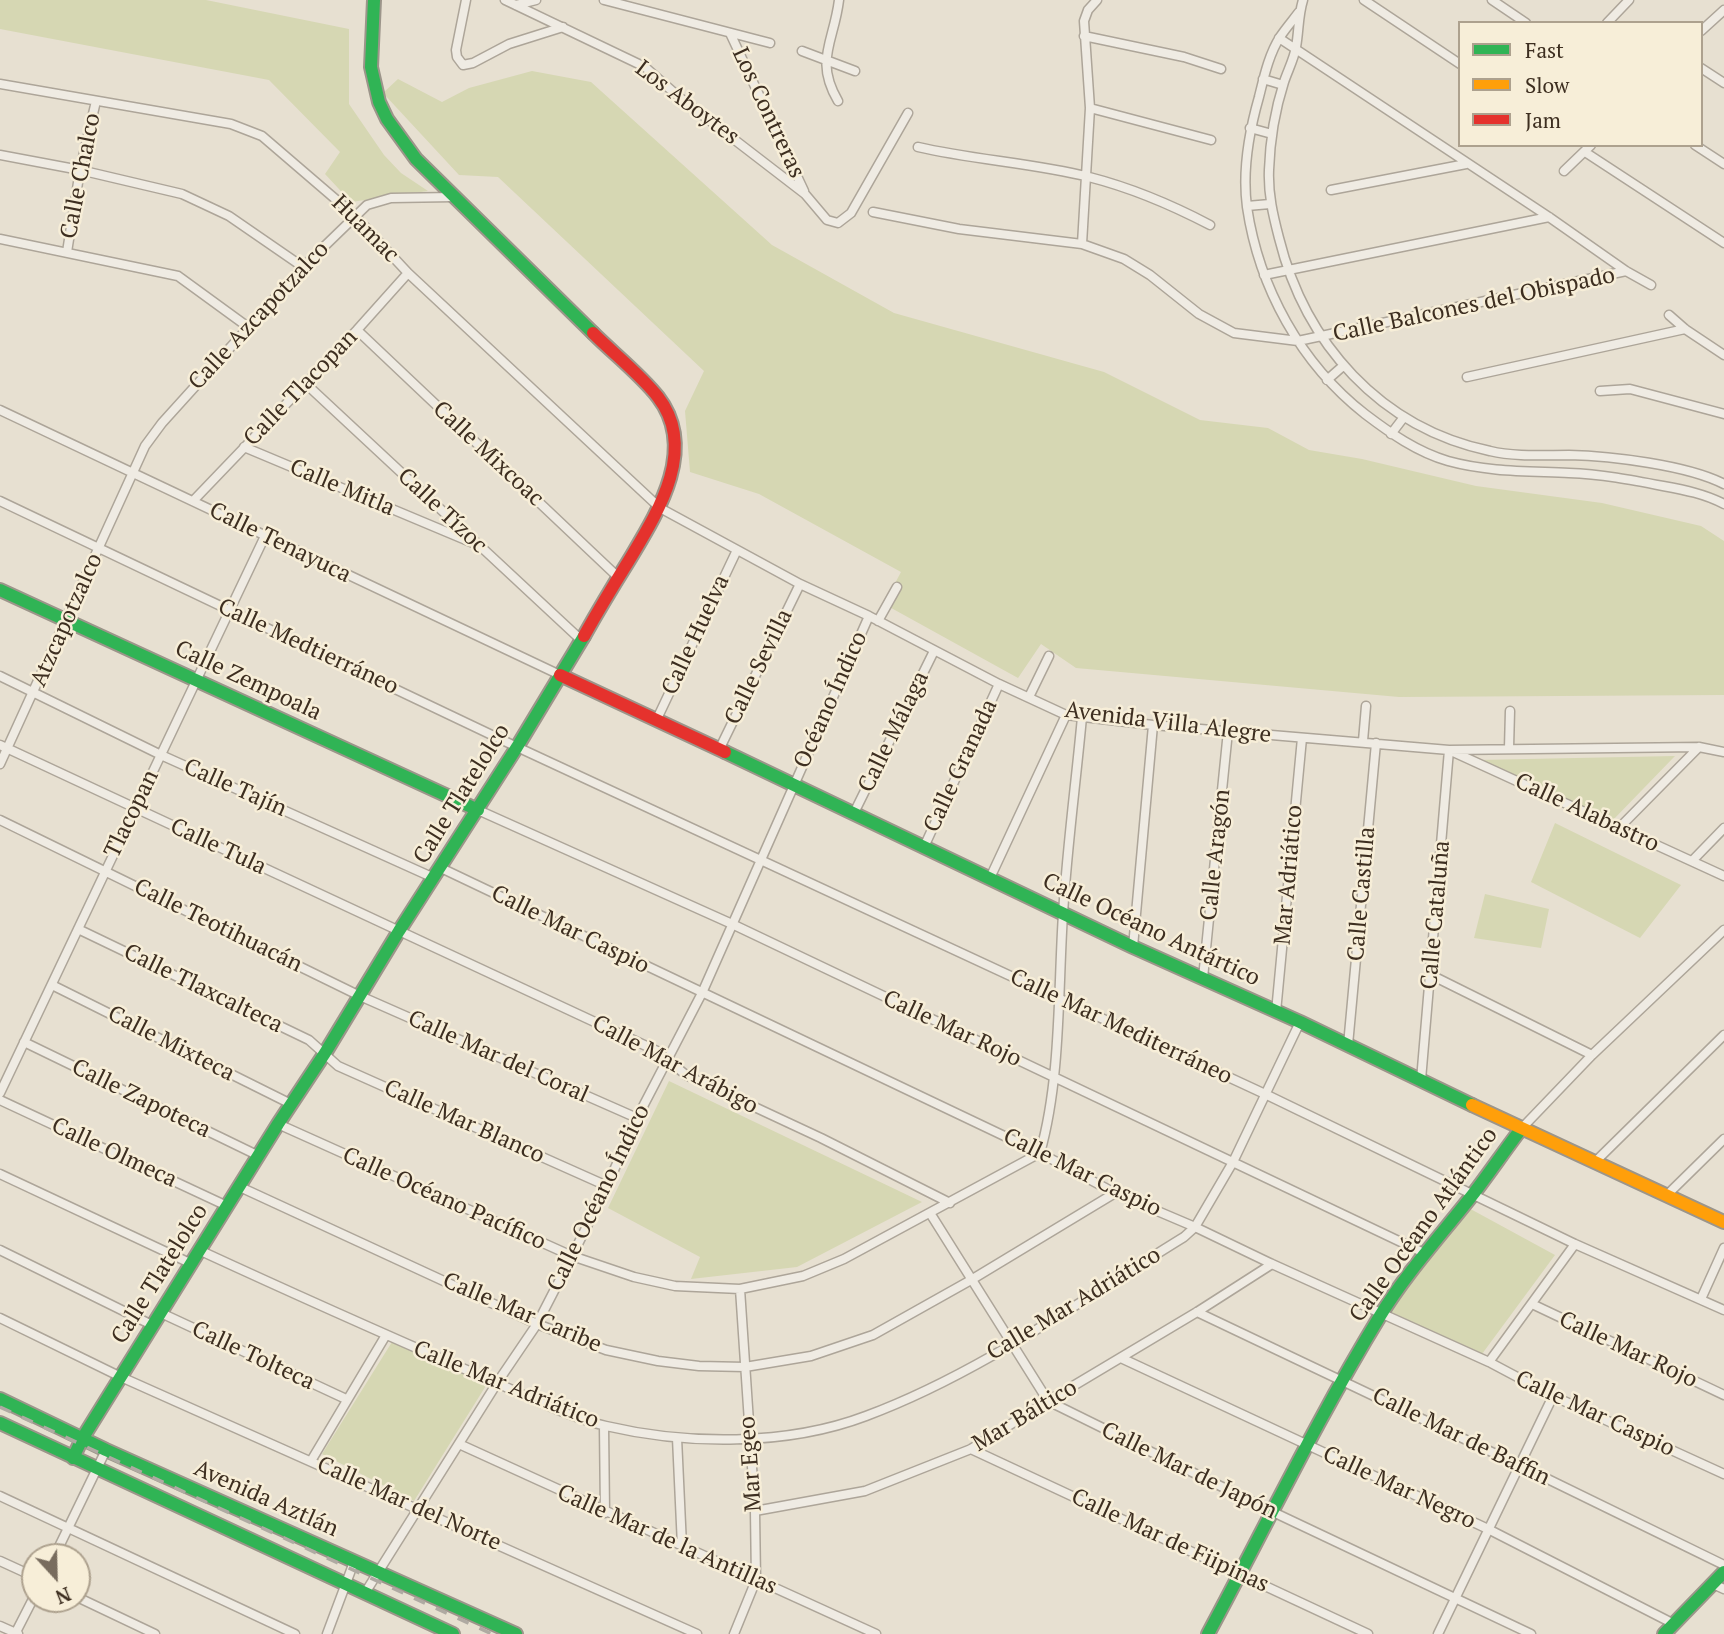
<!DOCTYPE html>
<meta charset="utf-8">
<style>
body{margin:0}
#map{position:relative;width:1724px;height:1634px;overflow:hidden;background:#e7e0d1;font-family:"PT Serif",serif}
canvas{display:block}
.legend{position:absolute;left:1458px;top:21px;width:245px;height:126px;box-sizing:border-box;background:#f7eed8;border:2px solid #ada18e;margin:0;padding:9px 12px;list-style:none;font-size:21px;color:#3d2e20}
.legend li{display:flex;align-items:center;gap:14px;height:35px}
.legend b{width:35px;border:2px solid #ada18e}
.north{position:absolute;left:21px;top:1543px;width:70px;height:70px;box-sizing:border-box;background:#f7eed8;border:2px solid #ada18e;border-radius:50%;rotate:158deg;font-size:19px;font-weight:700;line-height:28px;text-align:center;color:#3d2e20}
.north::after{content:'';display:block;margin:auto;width:24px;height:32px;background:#786c5e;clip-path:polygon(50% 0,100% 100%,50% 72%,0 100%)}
</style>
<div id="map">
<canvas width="1724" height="1634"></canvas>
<ul class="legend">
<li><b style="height:9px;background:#30b455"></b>Fast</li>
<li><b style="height:9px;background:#ff9f0a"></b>Slow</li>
<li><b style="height:9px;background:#e5322d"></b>Jam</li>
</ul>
<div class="north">N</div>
</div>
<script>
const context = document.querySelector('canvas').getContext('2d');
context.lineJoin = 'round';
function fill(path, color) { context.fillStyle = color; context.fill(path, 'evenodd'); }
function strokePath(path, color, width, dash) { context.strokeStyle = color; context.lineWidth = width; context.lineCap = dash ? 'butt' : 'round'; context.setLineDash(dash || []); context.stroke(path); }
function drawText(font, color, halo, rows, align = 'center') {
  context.font = font + ' "PT Serif",serif'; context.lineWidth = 5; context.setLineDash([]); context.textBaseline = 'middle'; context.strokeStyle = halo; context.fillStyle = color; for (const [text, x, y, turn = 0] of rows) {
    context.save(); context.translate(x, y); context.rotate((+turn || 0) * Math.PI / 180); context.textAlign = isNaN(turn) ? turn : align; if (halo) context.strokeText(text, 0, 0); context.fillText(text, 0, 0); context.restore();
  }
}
fill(new Path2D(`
 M0,0H206L349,29V104L384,155L401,173L428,191L351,202L325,174L340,152L269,80L0,29Z
 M532,71L591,82L772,245L894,313L1104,372L1200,420L1268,428L1309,450L1362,459L1476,486L1602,503L1701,526L1724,541V695L1399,697L1076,668L1041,644L1018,678L884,604L901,572L759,494L690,472L685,411L704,371L498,177L459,175L383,93L398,79L442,102L469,88Z
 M1675,756L1612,821L1477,760Z
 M1555,823L1681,885L1640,938L1531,882Z
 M1485,894L1549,909L1541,948L1474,938Z
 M669,1081L922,1202L797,1267L691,1279L700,1257L608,1208Z
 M1465,1206L1555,1255L1482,1354L1388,1313Z
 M392,1342L487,1384L414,1501L322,1454Z`), '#d6d7b3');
const street = new Path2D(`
 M466,0L456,50L457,57L463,65L473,63L509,44L563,27
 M505,0L645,67L679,97L805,194L827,220L838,223L851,213L908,113
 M604,0L770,43
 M1303,0C1298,16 1299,31 1296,47C1294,59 1288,70 1284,82C1275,110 1270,141 1269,170C1268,194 1273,215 1279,238C1305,343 1380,428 1490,451C1515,457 1543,455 1569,455C1611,456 1687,465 1724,484
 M1364,0L1460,64
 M1492,0L1526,23
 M516,5L536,0
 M1299,12C1293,20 1286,28 1280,37C1269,54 1264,77 1259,97C1249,132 1242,170 1247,207C1259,288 1301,364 1365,414C1390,433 1417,452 1448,461C1488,472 1527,471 1569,473C1601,474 1632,480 1663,486C1685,490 1705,494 1724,504
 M1607,23L1629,0
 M1701,31L1724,10
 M730,33L804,191
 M1084,36L1184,57L1221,69
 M1279,38L1549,217L1626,271L1651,285
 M802,51L855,71
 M1701,68L1724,83
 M1263,79L1283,85
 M0,84L231,124L262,136L354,215L408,273L660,508L800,584L869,616L999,684L1066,715L1153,725L1449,750L1699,747L1724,752
 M838,101C814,60 834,42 839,0
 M1090,108L1211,140
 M1250,128L1272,134
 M1695,145L1724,164
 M918,147C974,160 1034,163 1089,177C1132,188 1170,204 1210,225
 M1585,152L1724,243
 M0,155L80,170L182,194L229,216L303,267
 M1564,171L1591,145
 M1331,190L1466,164
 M1247,206L1270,204
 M873,212L959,229L1082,244L1124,259L1150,275L1199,314L1234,333L1298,341L1626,271
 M0,239L178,276L248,327
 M1082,244L1090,108L1084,21L1088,10L1097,0
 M67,252L80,170L96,101
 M1264,275L1549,217
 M1669,315L1685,329L1724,355
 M357,330L619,578
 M1467,377L1685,329
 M1327,380L1343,366
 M305,383L580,639
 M1600,391L1630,389L1724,414
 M0,410L560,675
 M1391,434L1404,417
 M244,447L473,543
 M0,501L517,747L1265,1094L1575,1244L1724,1310
 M193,501L357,330L408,273
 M878,621L897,587
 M0,676L161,755L434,878
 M1029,697L1049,656
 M656,721L737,550
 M1363,741L1366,706
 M0,745L657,1051L686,1075L821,1138L950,1203
 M1509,748L1510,711
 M719,750L800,584
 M0,764L145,446L162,423L303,267L367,205L391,198L454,197
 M478,810L732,924L1424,1253
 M854,813L934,651
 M0,820L360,996L637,1118
 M1619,828L1699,747
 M924,847L999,684
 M1692,861L1724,828
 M441,868L1040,1153L1115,1193L1195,1227L1272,1264L1489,1362L1553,1396L1724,1474
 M990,878L1066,715
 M78,929L309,1040L338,1066L607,1186
 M1133,947L1153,725
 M1431,975L1592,1055
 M1203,978L1228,731
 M52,985L291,1104
 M1276,1012L1302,738
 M24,1042L259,1156
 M1348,1045L1376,743
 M1421,1080L1449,750L1724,876
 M0,1093L265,536
 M0,1100L227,1206
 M278,1124L572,1256L634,1277L675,1286L740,1289L803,1276L844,1259L1040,1153C1061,1079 1058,991 1063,914C1067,848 1076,782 1082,717
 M1521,1129L1592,1055L1724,930
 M1596,1161L1724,1035
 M0,1174L192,1264
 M240,1187L537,1324L606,1350L658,1361L699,1366L745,1367L811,1356L873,1335L971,1280L1115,1193
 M1668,1194L1724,1139
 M930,1213L1048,1401L1273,1512L1531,1634
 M0,1250L154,1326
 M201,1251C292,1293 384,1334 476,1374C515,1390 566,1417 606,1426C687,1445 787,1446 866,1416C977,1375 1083,1299 1184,1237L1195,1227L1233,1162L1300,1022
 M1701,1299L1724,1248
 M1532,1304L1724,1395
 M1197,1312L1519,1465L1724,1565
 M161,1313L346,1399
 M0,1318L121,1377L697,1634
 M1121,1358L1488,1529L1674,1624
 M1489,1362L1575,1244
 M604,1426L605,1513
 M677,1438L682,1546
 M459,1444L876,1634
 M971,1449L1368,1634
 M311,1461L386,1335
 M0,1496L295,1634
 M755,1511L865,1491L971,1449L1048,1401L1197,1312L1272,1264
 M54,1557L106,1450
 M0,1561L35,1577
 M1713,1584L1724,1589
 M365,1593L497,1383L537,1324L572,1256L607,1186L637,1118L702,993L869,616
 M77,1597L155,1634
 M0,1626L18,1634
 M15,1634L35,1595
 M327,1634L354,1562
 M734,1634L756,1580L755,1511L740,1289
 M1438,1634L1553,1396`);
const fast = new Path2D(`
 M374,0L371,67L379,102L387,119L416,159L593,333
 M0,590L478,810
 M725,752L1133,947L1300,1022L1472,1105
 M0,1399L106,1450L516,1634
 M0,1423L453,1634
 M73,1458L82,1439L278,1124L325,1053L399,931L517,747L584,636
 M1208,1634C1265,1528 1317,1419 1380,1316C1407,1272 1442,1234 1474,1193C1490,1172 1505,1150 1521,1129
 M1664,1634L1724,1572`);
const slow = new Path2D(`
 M1472,1105L1724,1222`);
const jam = new Path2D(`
 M584,636C598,611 613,586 628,562C656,515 699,450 658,397C642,376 613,353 593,333
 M560,675L725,752`);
strokePath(street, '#ada599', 11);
strokePath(fast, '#9c958a', 16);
strokePath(slow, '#9c958a', 16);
strokePath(jam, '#9c958a', 16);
strokePath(street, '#efebe3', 8);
strokePath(fast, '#30b455', 12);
strokePath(slow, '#ff9f0a', 12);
strokePath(jam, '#e5322d', 12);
strokePath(new Path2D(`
 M0,1407L492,1634`), '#afaaa2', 3.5, [12, 12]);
drawText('23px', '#3d2e20', '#f7eed8', [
 ["Los Aboytes",687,103,37],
 ["Los Contreras",768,113,65],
 ["Calle Chalco",81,176,-79],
 ["Huamac",365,229,45],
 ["Calle Balcones del Obispado",1474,305,-12],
 ["Calle Azcapotzalco",259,316,-47],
 ["Calle Tlacopan",301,388,-46],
 ["Calle Mixcoac",488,454,43],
 ["Calle Mitla",342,488,23],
 ["Calle Tízoc",442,511,43],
 ["Calle Tenayuca",280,543,26],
 ["Atzcapotzalco",67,620,-66],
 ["Calle Huelva",696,635,-65],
 ["Calle Medtierráneo",308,647,25],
 ["Calle Sevilla",759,667,-64],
 ["Calle Zempoala",248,681,25],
 ["Océano Índico",831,700,-66],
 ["Avenida Villa Alegre",1168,723,7],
 ["Calle Málaga",894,732,-64],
 ["Calle Granada",961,766,-65],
 ["Calle Tajín",235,788,24],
 ["Calle Tlatelolco",462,794,-58],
 ["Calle Alabastro",1587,813,25],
 ["Tlacopan",132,814,-64],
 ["Calle Tula",218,847,25],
 ["Calle Aragón",1216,855,-84],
 ["Mar Adriático",1289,875,-85],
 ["Calle Castilla",1362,894,-85],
 ["Calle Cataluña",1436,915,-85],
 ["Calle Teotihuacán",218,926,26],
 ["Calle Mar Caspio",570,930,26],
 ["Calle Océano Antártico",1151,930,25],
 ["Calle Tlaxcalteca",203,989,26],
 ["Calle Mar Mediterráneo",1121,1027,25],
 ["Calle Mar Rojo",952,1029,25],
 ["Calle Mixteca",171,1044,27],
 ["Calle Mar del Coral",498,1057,24],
 ["Calle Mar Arábigo",675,1065,28],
 ["Calle Zapoteca",141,1099,26],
 ["Calle Mar Blanco",464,1122,24],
 ["Calle Olmeca",114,1153,25],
 ["Calle Mar Caspio",1082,1173,26],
 ["Calle Océano Índico",599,1198,-64],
 ["Calle Océano Pacífico",444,1199,24],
 ["Calle Océano Atlántico",1424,1225,-54],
 ["Calle Tlatelolco",160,1274,-58],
 ["Calle Mar Adriático",1074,1304,-31],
 ["Calle Mar Caribe",522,1313,23],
 ["Calle Mar Rojo",1628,1350,25],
 ["Calle Tolteca",253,1356,25],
 ["Calle Mar Adriático",506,1385,22],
 ["Calle Mar Caspio",1595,1414,25],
 ["Mar Báltico",1025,1416,-31],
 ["Calle Mar de Baffin",1461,1437,26],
 ["Mar Egeo",751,1464,-94],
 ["Calle Mar de Japón",1189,1471,26],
 ["Calle Mar Negro",1399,1488,25],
 ["Avenida Aztlán",266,1499,24],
 ["Calle Mar del Norte",409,1504,24],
 ["Calle Mar de la Antillas",667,1540,24],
 ["Calle Mar de Fiipinas",1170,1541,25]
]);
</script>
